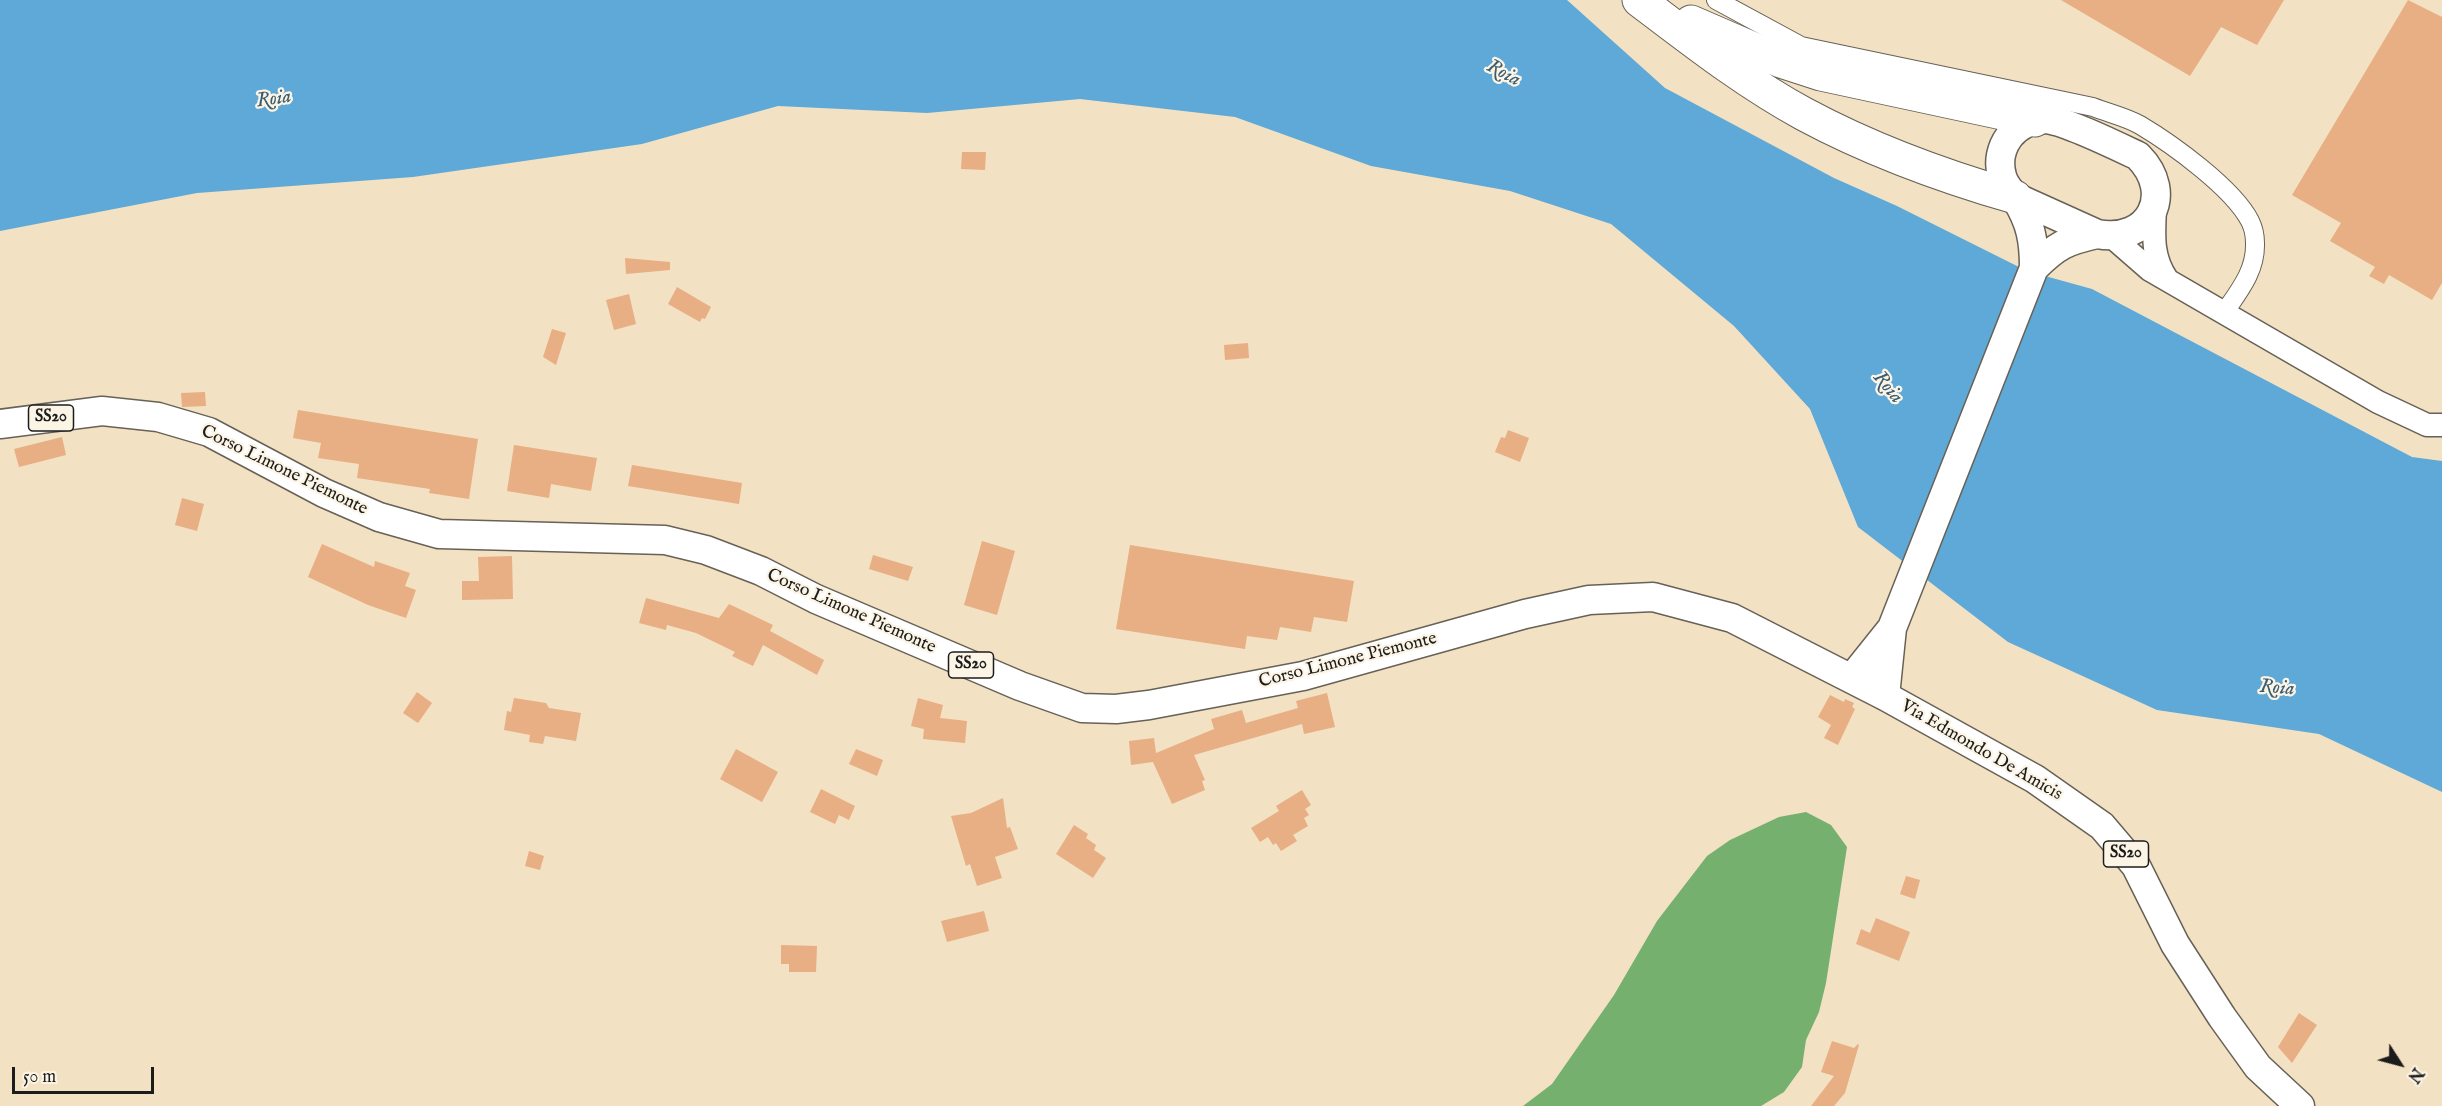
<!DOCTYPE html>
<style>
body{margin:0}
#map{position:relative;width:2442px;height:1106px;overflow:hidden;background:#f3e1c3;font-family:"IM FELL English",serif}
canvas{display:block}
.north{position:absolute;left:2370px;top:1034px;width:60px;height:60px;-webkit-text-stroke:4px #fcf5e5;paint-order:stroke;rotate:126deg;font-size:16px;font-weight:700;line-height:24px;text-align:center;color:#1c1c1c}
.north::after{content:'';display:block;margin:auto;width:21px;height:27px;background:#1c1c1c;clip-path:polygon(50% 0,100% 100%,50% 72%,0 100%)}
.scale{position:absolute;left:12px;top:1067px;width:142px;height:27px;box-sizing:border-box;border:3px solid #1c1c1c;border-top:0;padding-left:8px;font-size:18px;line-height:21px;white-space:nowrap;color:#1c1c1c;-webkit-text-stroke:4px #fcf5e5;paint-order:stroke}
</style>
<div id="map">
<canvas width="2442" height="1106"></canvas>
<div class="north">N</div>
<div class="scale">50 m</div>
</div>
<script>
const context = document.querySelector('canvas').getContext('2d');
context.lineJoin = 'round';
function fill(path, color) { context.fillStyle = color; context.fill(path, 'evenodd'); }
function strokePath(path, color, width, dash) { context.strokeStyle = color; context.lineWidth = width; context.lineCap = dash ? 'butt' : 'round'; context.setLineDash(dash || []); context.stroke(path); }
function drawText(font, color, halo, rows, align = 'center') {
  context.font = font + ' "IM FELL English",serif'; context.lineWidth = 4.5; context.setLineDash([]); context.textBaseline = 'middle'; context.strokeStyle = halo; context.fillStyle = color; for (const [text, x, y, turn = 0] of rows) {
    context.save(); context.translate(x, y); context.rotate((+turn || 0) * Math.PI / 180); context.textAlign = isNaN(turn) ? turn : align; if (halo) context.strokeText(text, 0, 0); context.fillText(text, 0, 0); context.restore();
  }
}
fill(new Path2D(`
 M1806,812L1831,825L1847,847L1826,983L1819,1012L1806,1040L1802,1067L1784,1092L1761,1106H1523L1552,1084L1614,995L1657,921L1707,856L1730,840L1779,817Z`), '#75b06f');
fill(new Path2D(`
 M0,0H1567L1665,88L1834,178L1897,206L2027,271L2092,289L2412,457L2442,461V792L2319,734L2157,710L2008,642L1858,527L1810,409L1734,326L1611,224L1510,191L1371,166L1235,117L1080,99L927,113L778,106L642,144L413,177L197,193L0,231Z`), '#5ea9d7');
fill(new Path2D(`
 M2061,0H2284L2257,45L2221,27L2190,76Z
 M2408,0L2442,17V283L2432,300L2389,275L2384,284L2369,276L2375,267L2330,241L2341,223L2292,195Z
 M962,152H986L985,170L961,169Z
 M625,258L670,262V270L626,274Z
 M677,287L711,307L705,319L702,318L700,322L668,304Z
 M629,294L636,324L614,330L606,300Z
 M552,329L566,333L556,365L543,357Z
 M1248,343L1249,358L1225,360L1224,345Z
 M205,392L206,406L182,407L181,393Z
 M298,410L478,439L469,499L429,493L430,489L357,478L359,464L318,458L321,443L293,438Z
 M1508,430L1529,438L1520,462L1495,452L1501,437L1505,438Z
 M62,437L66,455L19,467L14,449Z
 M514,445L597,458L591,491L551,484L549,498L507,491Z
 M632,465L742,483L739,504L628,486Z
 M182,498L204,504L197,531L175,525Z
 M982,541L1015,551L997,615L964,605Z
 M322,544L374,567L375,561L410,573L405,586L416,590L406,618L368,605L308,577Z
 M1130,545L1354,581L1347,622L1314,617L1311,632L1280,627L1277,640L1247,636L1245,649L1116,629Z
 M873,555L913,567L908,581L869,569Z
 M512,556L513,599L462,600V581H479L478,557Z
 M646,598L719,618L729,604L773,625L770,631L824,660L817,675L763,645L753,666L732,656L735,652L696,633L667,625L666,630L639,623Z
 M417,692L432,703L418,723L403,713Z
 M1327,693L1335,727L1304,734L1302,724L1194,755L1205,780L1202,781L1205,790L1172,804L1153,762L1131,765L1129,741L1154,738L1156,753L1214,729L1211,719L1242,710L1246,723L1298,708L1296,701Z
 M1830,695L1844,702L1845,699L1854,703L1852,707L1855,709L1838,745L1824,738L1831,725L1818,717Z
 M514,698L546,703L549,708L581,713L576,741L545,736L543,744L529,742L530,735L504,730L507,711L511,712Z
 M918,698L943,705L940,718L967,721L965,743L923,739L924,729L911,726Z
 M736,749L778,772L762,802L720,779Z
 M856,749L883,760L877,776L849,764Z
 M821,789L855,806L849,820L839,815L835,824L810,812Z
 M1302,790L1311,805L1305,809L1309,815L1304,818L1308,826L1293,835L1297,841L1281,851L1276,843L1273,845L1268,837L1260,842L1251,828L1279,811L1276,806Z
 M1003,798L1007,828L1010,827L1018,849L995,857L1002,878L977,886L970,864L966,866L951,816L971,813Z
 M1074,825L1088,834L1086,838L1096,845L1094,850L1106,858L1093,878L1056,854Z
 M529,851L544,856L540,870L525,866Z
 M1906,876L1920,880L1915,899L1900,894Z
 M984,911L989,931L947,942L941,921Z
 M1876,918L1910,932L1899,961L1856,944L1861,929L1870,933Z
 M781,945L817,946L816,972H789V964H781Z
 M2299,1013L2317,1025L2292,1063L2278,1047Z
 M1832,1041L1854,1048L1858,1044L1859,1045L1845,1093L1834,1106H1811L1834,1076L1821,1072Z`), '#e8ae84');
const minor = new Path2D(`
 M1716,0L1801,46L2093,107C2108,113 2126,117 2140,125C2172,144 2233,188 2250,221C2253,227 2255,237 2255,243C2256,271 2239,291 2224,313`);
const tertiary = new Path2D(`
 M2155,207C2154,233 2151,256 2167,279
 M2111,236L2150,270L2378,402L2427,425H2442`);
const primary = new Path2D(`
 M2034,268C2057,245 2066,241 2097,234
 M0,424L102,411L158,417L209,432L324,493L379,517L439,534L665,540L706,550L761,571L816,599L1020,686L1082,708L1116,709L1149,705L1303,676L1525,614L1589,600L1653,597L1732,618L1885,696L2035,779L2102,826L2136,866L2175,944L2222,1017L2258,1067L2300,1106
 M1852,678L1892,628L2034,268C2034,241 2031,223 2016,199C2011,191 2004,185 2002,176C1998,162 2001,148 2009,137C2017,126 2031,119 2045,119C2064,120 2119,147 2138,156C2176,194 2149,244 2097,234L2015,197
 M1885,696L1892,628`);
const motorway = new Path2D(`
 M1639,0C1692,40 1745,82 1804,114C1871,150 1942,176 2015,197
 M1691,22L1781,61L1821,74L2035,120`);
strokePath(minor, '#676156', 20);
strokePath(tertiary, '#676156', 25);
strokePath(primary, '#676156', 31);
strokePath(motorway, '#676156', 35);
strokePath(minor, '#fff', 18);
strokePath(tertiary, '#fff', 22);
strokePath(primary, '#fff', 28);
strokePath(motorway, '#fff', 33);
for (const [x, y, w] of [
 [51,418,45],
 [971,665,45],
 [2126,854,45]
]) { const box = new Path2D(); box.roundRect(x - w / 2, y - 13, w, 26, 4.5); context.fillStyle = '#fcf5e5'; context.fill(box); strokePath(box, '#1c1c1c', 1.5); }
drawText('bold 16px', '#1c1c1c', null, [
 ["SS20",51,418],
 ["SS20",971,665],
 ["SS20",2126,854]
]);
drawText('18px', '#1c1c1c', '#fcf5e5', [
 ["Corso Limone Piemonte",284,471,26],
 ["Corso Limone Piemonte",851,612,24],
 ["Corso Limone Piemonte",1348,661,-14],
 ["Via Edmondo De Amicis",1981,751,30]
]);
drawText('italic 20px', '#3a5b70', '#fcf5e5', [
 ["Roia",1503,74,28],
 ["Roia",274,100,-8],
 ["Roia",1887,388,50],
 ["Roia",2277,689,4]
]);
</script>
